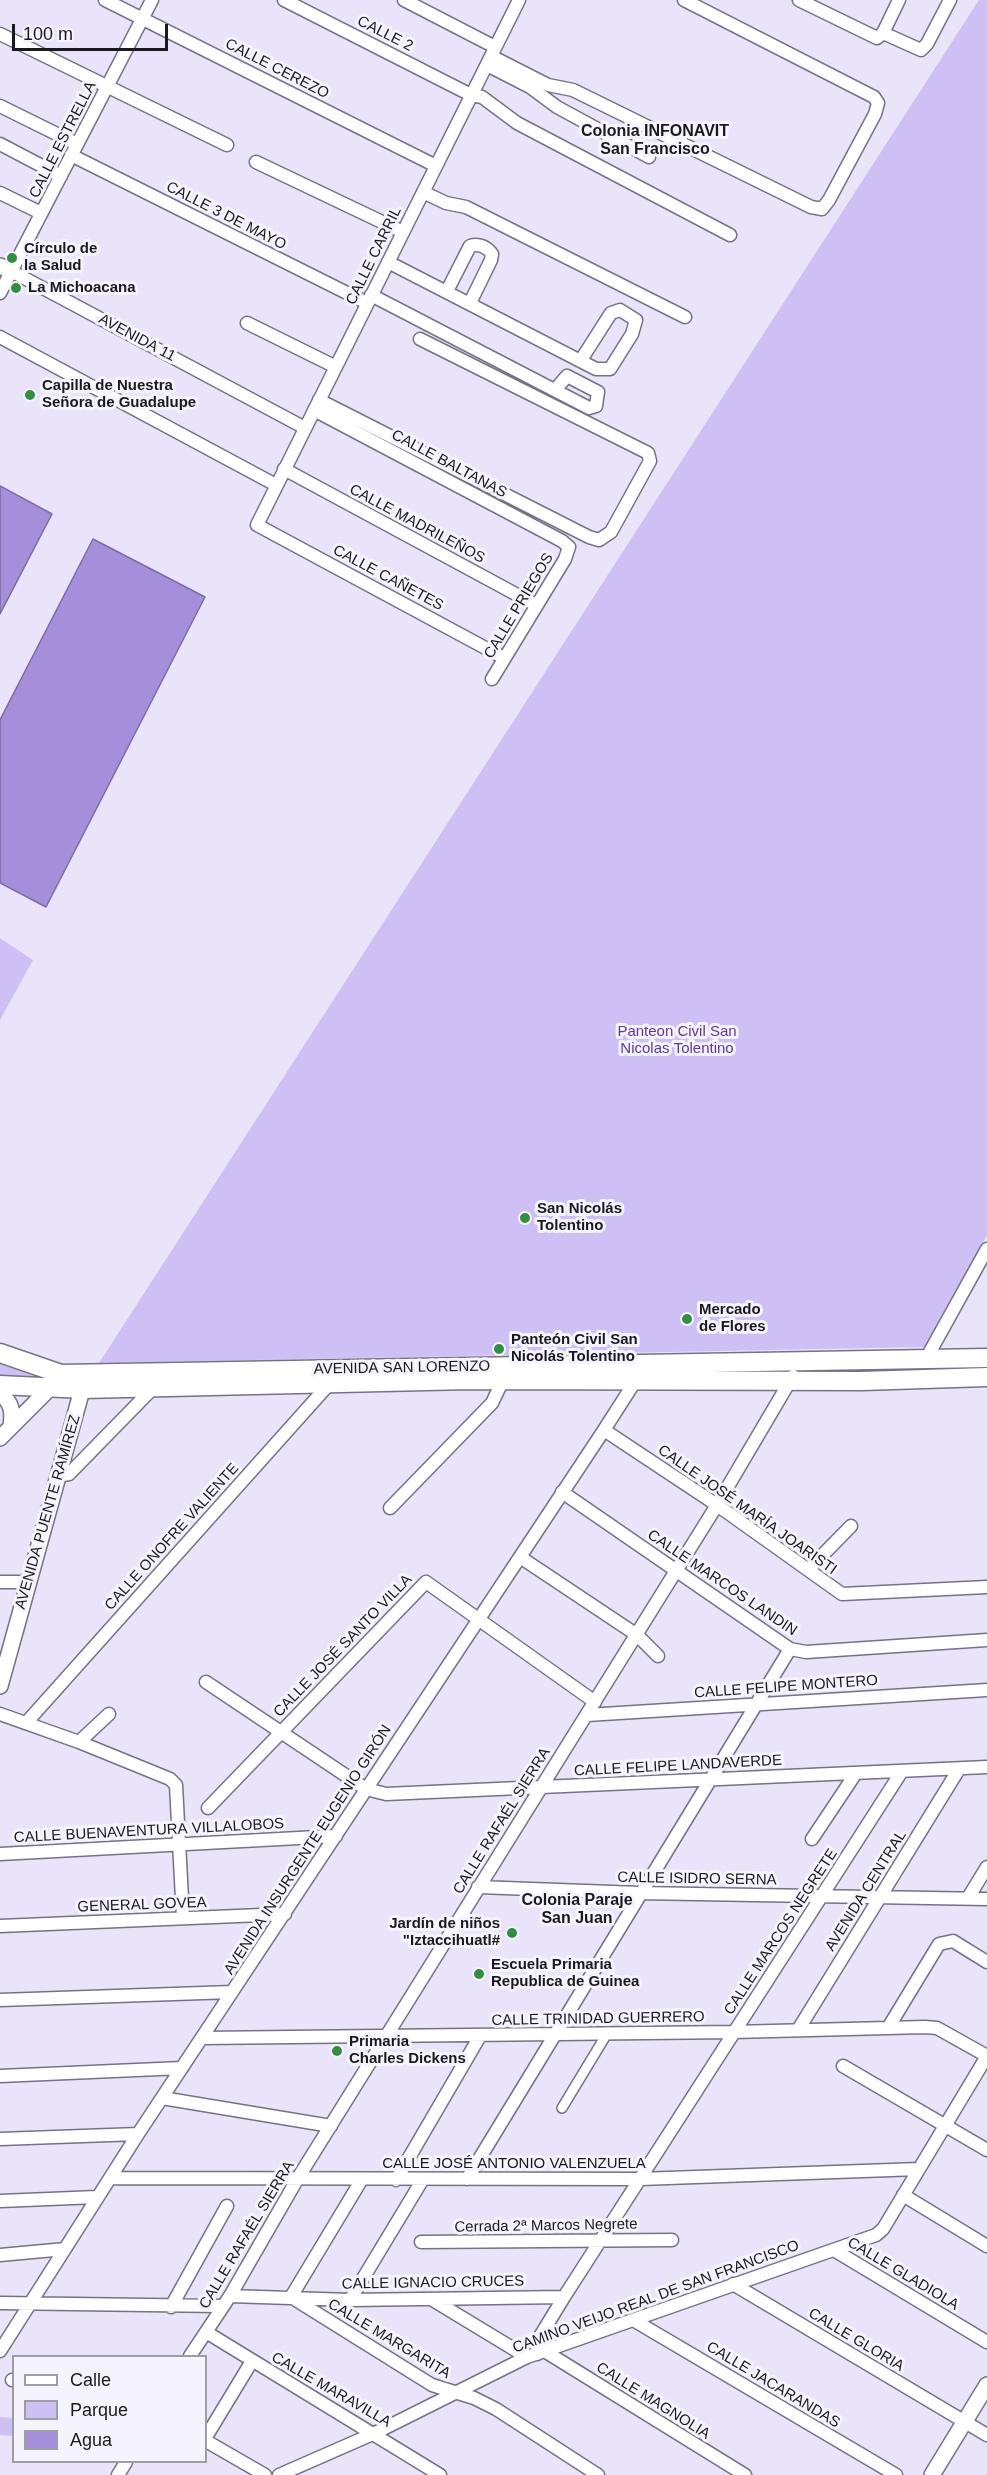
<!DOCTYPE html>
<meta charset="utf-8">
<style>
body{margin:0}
#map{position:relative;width:987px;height:2475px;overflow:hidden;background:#e9e4f9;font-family:Helvetica,sans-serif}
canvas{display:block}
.legend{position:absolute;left:12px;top:2355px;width:195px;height:108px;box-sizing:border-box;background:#f5f3fc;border:2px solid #9e9ca4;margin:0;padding:8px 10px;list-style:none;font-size:18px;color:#1b1920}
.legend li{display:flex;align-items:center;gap:12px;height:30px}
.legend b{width:30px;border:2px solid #9e9ca4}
.scale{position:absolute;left:12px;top:24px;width:156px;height:27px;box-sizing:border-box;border:3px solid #1b1920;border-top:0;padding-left:8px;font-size:18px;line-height:21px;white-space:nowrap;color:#1b1920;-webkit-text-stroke:4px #f5f3fc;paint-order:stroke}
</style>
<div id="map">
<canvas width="987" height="2475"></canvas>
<ul class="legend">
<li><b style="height:8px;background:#fff"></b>Calle</li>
<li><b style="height:16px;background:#cec0f4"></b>Parque</li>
<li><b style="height:16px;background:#a58fdb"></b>Agua</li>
</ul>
<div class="scale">100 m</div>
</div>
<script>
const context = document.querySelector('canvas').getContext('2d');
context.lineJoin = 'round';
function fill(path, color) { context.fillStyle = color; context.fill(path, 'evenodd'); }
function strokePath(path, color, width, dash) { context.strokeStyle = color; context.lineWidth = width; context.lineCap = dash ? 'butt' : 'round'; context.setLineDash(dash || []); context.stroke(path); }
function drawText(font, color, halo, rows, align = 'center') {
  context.font = font + ' Helvetica,sans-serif'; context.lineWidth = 6; context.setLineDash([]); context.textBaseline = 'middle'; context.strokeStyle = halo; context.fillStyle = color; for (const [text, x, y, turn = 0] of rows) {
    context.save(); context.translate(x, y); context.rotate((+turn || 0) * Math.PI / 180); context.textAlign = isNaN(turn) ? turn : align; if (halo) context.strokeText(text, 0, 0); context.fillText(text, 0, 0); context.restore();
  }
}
fill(new Path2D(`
 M979,0H987V1235L926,1347L99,1363Z
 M0,938L33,960L0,1020Z
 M0,1357L33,1369L37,1378L0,1384Z
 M0,2417L13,2418V2436L0,2435Z`), '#cec0f4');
const water = new Path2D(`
 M0,486L52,514L0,614Z
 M93,539L205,597L46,907L0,883V720Z`);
fill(water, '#a58fdb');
strokePath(water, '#7c6ca3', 1.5);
const pedestrian = new Path2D(`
 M562,2108L608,2032`);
const minor = new Path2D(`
 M105,0L436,166
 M284,0L471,95L482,97L517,123L730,235
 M404,0L495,47
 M799,0L877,38L883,33L899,0
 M883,33L921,50L927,44L950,0
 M0,34L227,145
 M491,56L548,85L573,90L811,207L822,209L829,200L875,114L878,103L874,97L684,0
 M487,65L530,87L557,107L649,157
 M0,106L77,144
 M0,144L61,176
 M71,155L367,303
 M256,162L403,232
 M423,192L446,203L466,207L685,317
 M0,193L41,213
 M388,262L596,369H610L632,334L636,320L620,310L611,313L581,360
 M11,271L305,428
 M447,291L470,246C479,243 487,247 492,254L491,260L470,303
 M0,293L152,0
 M371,295L589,408L596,406L598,392L567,376L555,390
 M247,323L336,367
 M0,337L276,485
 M319,400L589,537L599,540L611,532L650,461L648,453L420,339
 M314,410L562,541L569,547L565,559L492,679
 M284,469L536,605
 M504,658L257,525L519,0
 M926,1359L987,1249
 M604,1430L717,1505L842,1594L987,1587
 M57,1476L69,1474L156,1385
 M562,1492L790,1649L806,1652L987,1640
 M390,1508L492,1403L503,1380
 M520,1557L637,1635L658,1656
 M808,1570L851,1526
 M0,1582H27
 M206,1682L366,1789L386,1794L987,1767
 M0,1714L79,1742L170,1779L176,1785L183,1918
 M587,1715L987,1690
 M26,1723L331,1382V1379
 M79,1742L109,1714
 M208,1808L426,1582L595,1702
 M812,1839L856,1773
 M0,1854L336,1836
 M478,1887L639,1893L987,1899
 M968,1898L987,1867
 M0,1926L285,1914
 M0,2000L232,1992
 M888,2028L939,1944L953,1941L987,1962
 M798,2030L959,1769
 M203,2038L734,2032L925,2027L937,2028L987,2056
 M843,2066L987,2150
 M0,2076L182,2068
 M162,2098L331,2126
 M0,2139L138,2134
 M110,2178L640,2179L919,2169
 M467,2179L790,1649
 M396,2180L480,2036
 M903,2195L987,2246
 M0,2201L97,2197
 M421,2242L672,2240
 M834,2250L987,2342
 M0,2255L65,2249
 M733,2284L987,2435
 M230,2296L350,2300L564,2297
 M291,2297L432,2385L474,2398L496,2409L598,2475
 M291,2297L362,2179
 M350,2300L423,2179
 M433,2300L527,2357
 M0,2303L221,2306
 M171,2307L227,2206
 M635,2321L896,2475
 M206,2332L440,2475
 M0,2351L138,2134L604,1430L636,1380V1375
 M546,2352L745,2475
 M537,2354L539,2338L564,2297L902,1771
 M190,2356L230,2296L298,2178L717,1505L793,1376
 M12,2380H14
 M206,2437L252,2361
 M206,2441L265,2475
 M118,2475L126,2462
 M279,2475L375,2433L527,2357L876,2235L883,2229L987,2056`);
const tertiary = new Path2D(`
 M0,266L11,271
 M0,1393C12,1403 13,1411 11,1426
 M0,1438L57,1381
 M0,1686L85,1379
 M932,2475L987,2385`);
const secondary = new Path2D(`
 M0,1353L61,1374L987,1358
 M0,1385L83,1389L469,1380L862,1381L987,1377`);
strokePath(pedestrian, '#767284', 12);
strokePath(minor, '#767284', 15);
strokePath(tertiary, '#767284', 18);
strokePath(secondary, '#767284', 21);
strokePath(pedestrian, '#fff', 9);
strokePath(minor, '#fff', 12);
strokePath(tertiary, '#fff', 15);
strokePath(secondary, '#fff', 18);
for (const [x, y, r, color] of [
 [12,258,6,"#328f41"],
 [16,288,6,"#328f41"],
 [30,395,6,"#328f41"],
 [525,1218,6,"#328f41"],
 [687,1319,6,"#328f41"],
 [499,1349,6,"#328f41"],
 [512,1933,6,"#328f41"],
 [479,1974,6,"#328f41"],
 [337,2051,6,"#328f41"]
]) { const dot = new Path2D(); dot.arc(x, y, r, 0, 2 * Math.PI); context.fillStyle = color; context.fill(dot); strokePath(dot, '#f5f3fc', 2); }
drawText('15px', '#1b1920', '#f5f3fc', [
 ["CALLE 2",385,34,27],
 ["CALLE CEREZO",277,69,27],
 ["CALLE ESTRELLA",63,140,-63],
 ["CALLE 3 DE MAYO",226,216,27],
 ["CALLE CARRIL",374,256,-64],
 ["AVENIDA 11",137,338,28],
 ["CALLE BALTANAS",449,464,28],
 ["CALLE MADRILEÑOS",417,524,28],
 ["CALLE CAÑETES",388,578,28],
 ["CALLE PRIEGOS",519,606,-59],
 ["AVENIDA SAN LORENZO",402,1368,-1],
 ["CALLE JOSÉ MARÍA JOARISTI",747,1510,35],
 ["AVENIDA PUENTE RAMÍREZ",48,1512,-74],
 ["CALLE ONOFRE VALIENTE",172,1537,-48],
 ["CALLE MARCOS LANDIN",722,1583,34],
 ["CALLE JOSÉ SANTO VILLA",343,1646,-46],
 ["CALLE FELIPE MONTERO",786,1687,-4],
 ["CALLE FELIPE LANDAVERDE",678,1766,-3],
 ["CALLE RAFAÉL SIERRA",502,1821,-58],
 ["CALLE BUENAVENTURA VILLALOBOS",149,1831,-3],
 ["AVENIDA INSURGENTE EUGENIO GIRÓN",308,1850,-57],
 ["CALLE ISIDRO SERNA",697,1879,1],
 ["AVENIDA CENTRAL",866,1891,-58],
 ["GENERAL GOVEA",142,1905,-2],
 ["CALLE MARCOS NEGRETE",781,1932,-57],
 ["CALLE TRINIDAD GUERRERO",598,2019,-1],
 ["CALLE JOSÉ ANTONIO VALENZUELA",514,2164],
 ["Cerrada 2ª Marcos Negrete",546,2226,-1],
 ["CALLE RAFAÉL SIERRA",247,2235,-59],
 ["CALLE GLADIOLA",903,2274,31],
 ["CALLE IGNACIO CRUCES",433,2283,-1],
 ["CAMINO VEIJO REAL DE SAN FRANCISCO",656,2297,-20],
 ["CALLE MARGARITA",389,2339,31],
 ["CALLE GLORIA",856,2340,31],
 ["CALLE JACARANDAS",773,2385,31],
 ["CALLE MARAVILLA",331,2390,30],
 ["CALLE MAGNOLIA",653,2401,32]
]);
drawText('bold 15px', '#1b1920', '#f5f3fc', [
 ["Círculo de",24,249],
 ["la Salud",24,266],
 ["La Michoacana",28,288],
 ["Capilla de Nuestra",42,386],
 ["Señora de Guadalupe",42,403],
 ["San Nicolás",537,1209],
 ["Tolentino",537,1226],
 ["Mercado",699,1310],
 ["de Flores",699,1327],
 ["Panteón Civil San",511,1340],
 ["Nicolás Tolentino",511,1357],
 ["Jardín de niños",500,1924,"right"],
 ["\"Iztaccihuatl#",500,1941,"right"],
 ["Escuela Primaria",491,1965],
 ["Republica de Guinea",491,1982],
 ["Primaria",349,2042],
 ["Charles Dickens",349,2059]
], 'left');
drawText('15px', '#5b3b95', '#f5f3fc', [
 ["Panteon Civil San",677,1032],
 ["Nicolas Tolentino",677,1049]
]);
drawText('bold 16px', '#1b1920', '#f5f3fc', [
 ["Colonia INFONAVIT",655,132],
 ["San Francisco",655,150],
 ["Colonia Paraje",577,1901],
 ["San Juan",577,1919]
]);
</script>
